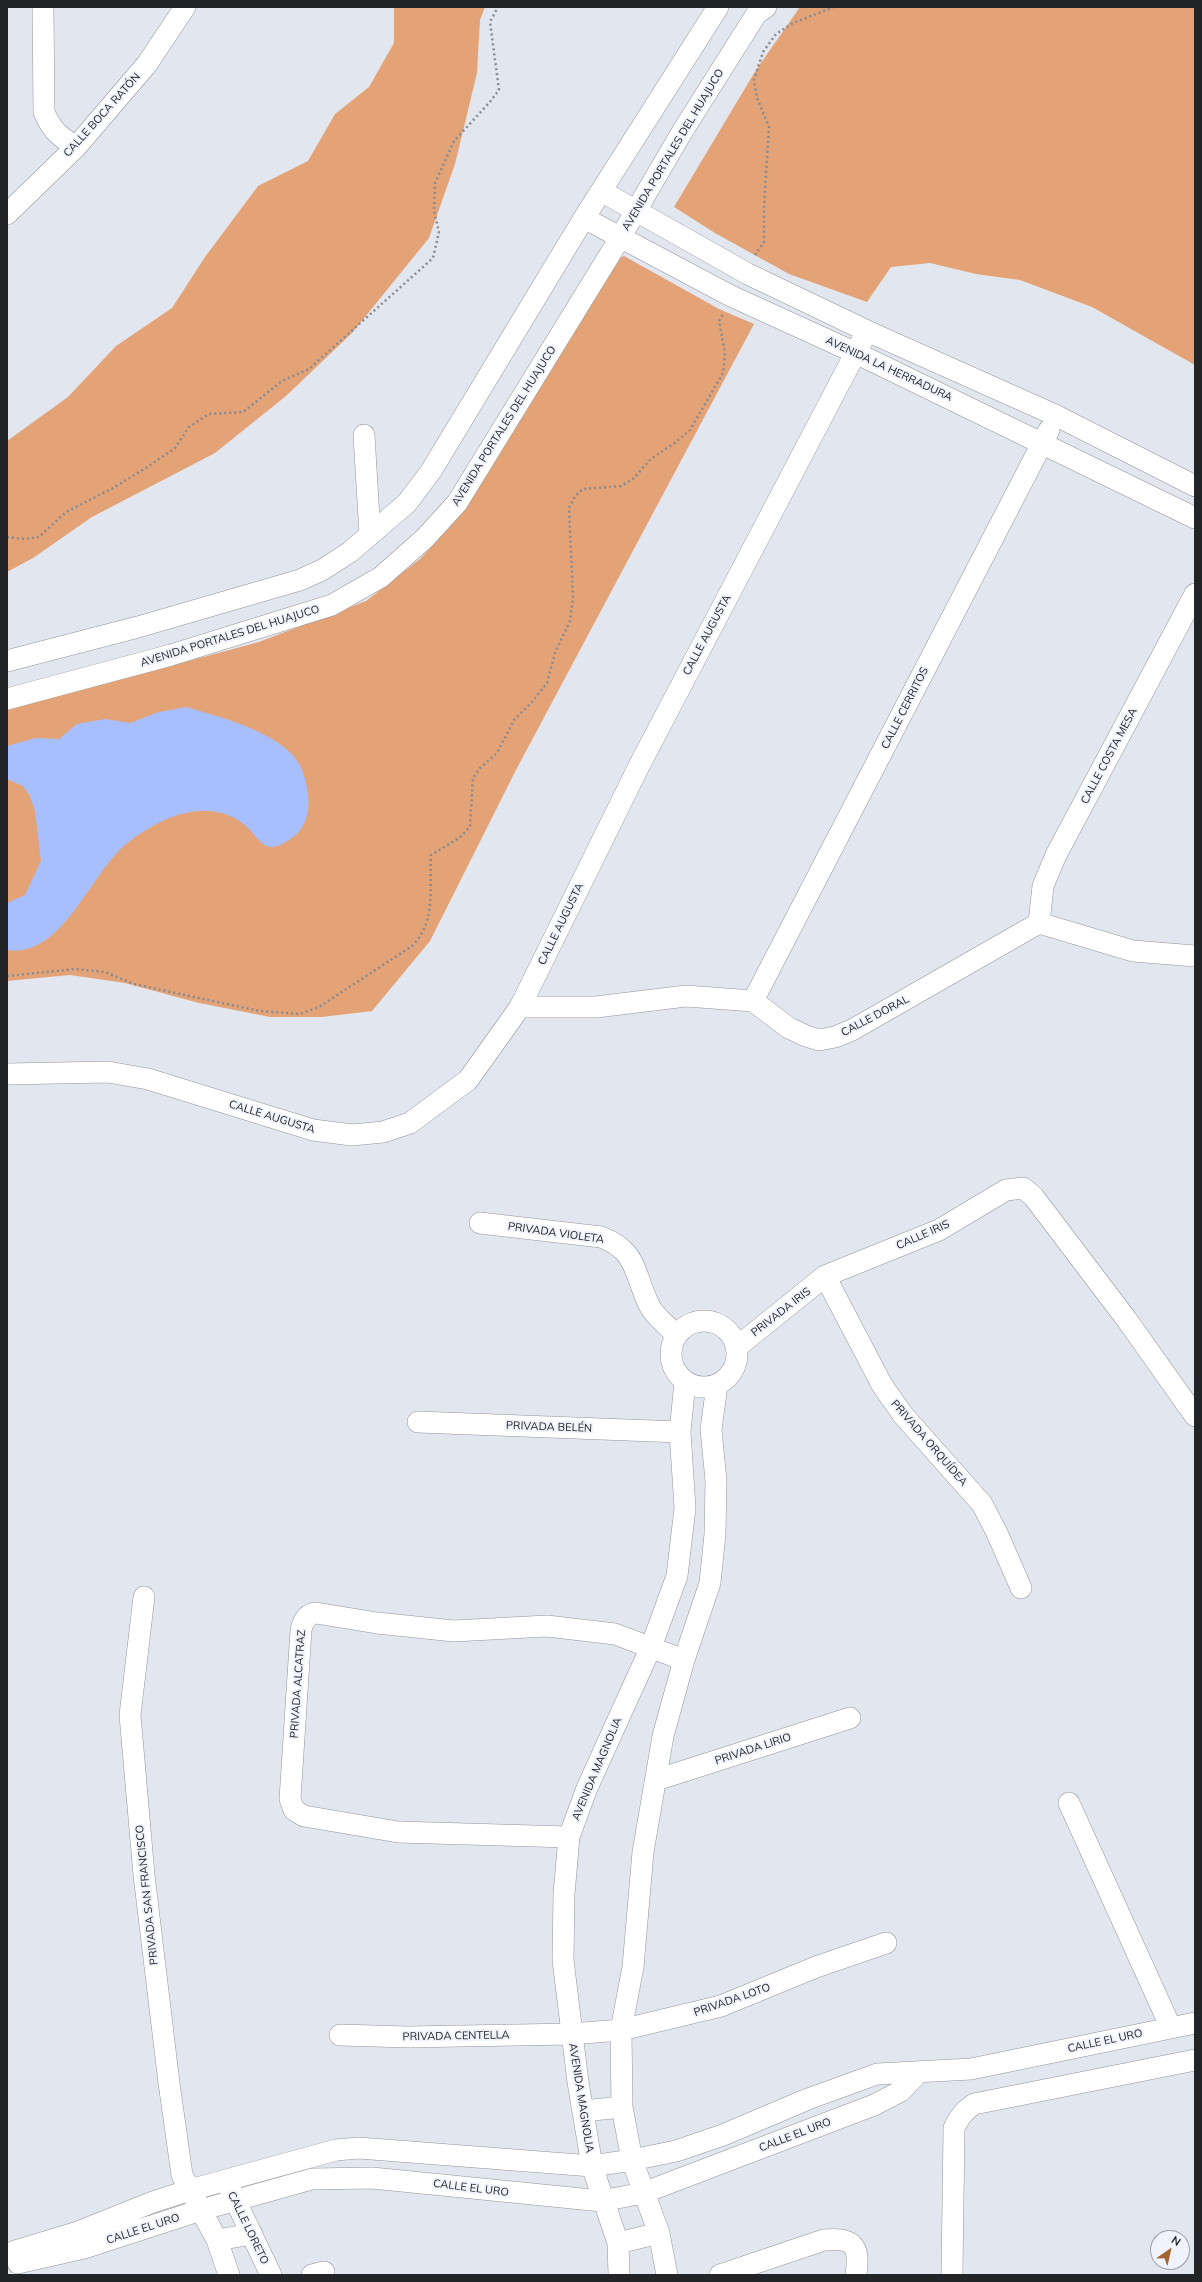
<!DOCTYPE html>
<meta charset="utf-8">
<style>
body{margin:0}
#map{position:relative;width:1202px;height:2282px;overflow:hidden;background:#e2e6ee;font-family:Mulish,sans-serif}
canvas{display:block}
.frame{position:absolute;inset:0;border:8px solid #232427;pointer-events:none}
.north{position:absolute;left:1150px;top:2230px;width:40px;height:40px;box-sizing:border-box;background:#f0f3fb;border:1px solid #9ea0a6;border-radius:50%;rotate:34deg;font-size:11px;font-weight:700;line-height:16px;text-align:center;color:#232427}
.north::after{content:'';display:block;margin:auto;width:14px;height:18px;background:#a76432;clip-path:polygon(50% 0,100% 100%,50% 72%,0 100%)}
</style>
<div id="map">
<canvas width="1202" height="2282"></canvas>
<div class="frame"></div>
<div class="north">N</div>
</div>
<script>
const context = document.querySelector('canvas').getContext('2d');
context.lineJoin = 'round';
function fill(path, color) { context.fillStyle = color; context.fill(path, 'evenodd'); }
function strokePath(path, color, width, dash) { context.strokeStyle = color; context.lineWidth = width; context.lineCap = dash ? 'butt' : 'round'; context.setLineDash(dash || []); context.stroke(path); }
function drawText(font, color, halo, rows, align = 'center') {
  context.font = font + ' Mulish,sans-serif'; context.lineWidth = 4; context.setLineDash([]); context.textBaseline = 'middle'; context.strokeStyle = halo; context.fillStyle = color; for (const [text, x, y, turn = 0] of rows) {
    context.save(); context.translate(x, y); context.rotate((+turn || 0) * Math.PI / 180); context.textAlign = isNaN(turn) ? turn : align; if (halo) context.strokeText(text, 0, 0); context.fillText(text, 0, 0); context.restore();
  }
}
fill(new Path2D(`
 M394,7H485L480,20L477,73L455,164L429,238L352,333L286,396L215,453L92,517L33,558L7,572V441L68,397L116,346L172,308L205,257L258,186L308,161L335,114L369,87L394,43Z
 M800,7H1195V365L1092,307L1020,280L976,274L930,263L891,267L867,302L789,274L715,233L674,207L756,70Z
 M624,256L719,309L754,324L517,768L430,941L372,1011L322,1017H270L199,1003L125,983L70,975L7,981V710L259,642L366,601L420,559L449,528L477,487L615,260Z`), '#e4a377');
fill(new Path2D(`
 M186,707C220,717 289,734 302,770C311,794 314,825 289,840C284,843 278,847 272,847C261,847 254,833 247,827C209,793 156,819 124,846C90,875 61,959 7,950V903L25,895L41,861L35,811L30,796L23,786L7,779V746L36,738L59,739L77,724L105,719L130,723L159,712Z`), '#a7bfff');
const minor = new Path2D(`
 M43,7L44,112C52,131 59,136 76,147
 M601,191L748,274L867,331L1055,415L1195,486
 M7,214L76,147L147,64L185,7
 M584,218L731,296L856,353L1195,518
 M364,435L370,535
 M7,661L138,627L300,580L322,570L350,552L407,503L431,471L584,218L718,7
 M7,699L171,655L332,605L381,577L425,538L457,503L620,238L682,132L757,13L766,7
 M1039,923L1043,886L1056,855L1195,594
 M753,1001L1049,430
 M520,1007H596L686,996L753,1001L789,1028L806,1036L819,1040L835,1037L852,1030L1039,923L1133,951L1195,956
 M7,1074L108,1072L148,1079L313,1130L352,1135L383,1132L410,1123L468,1080L520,1007L640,764L867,331
 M480,1223L601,1237C638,1251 634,1274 649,1305C654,1316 668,1326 676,1335
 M825,1276L882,1385L903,1415L982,1504L997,1533L1021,1588
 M671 1354a33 33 0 1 1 66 0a33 33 0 1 1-66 0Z
 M737,1347L825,1276L939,1230L1006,1190L1023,1188L1033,1196L1127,1320L1195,1416
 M418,1422L680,1432
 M144,1597L130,1715L144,1875L169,2083L182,2175L217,2240L229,2275
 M656,1780L850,1718
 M1069,1803L1171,2028
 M569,1837L398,1832L304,1816L294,1810L290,1799L301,1630C303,1621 307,1614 316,1613L377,1623L454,1631L547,1626L615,1634L684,1660
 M340,2035L408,2037L571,2034L621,2030L721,2006L816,1967L886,1943
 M583,2111L622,2107
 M230,2189L271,2275
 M217,2240L252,2234
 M618,2243L659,2233
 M7,2256L15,2251L78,2232L153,2202L190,2190L336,2150L359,2148L592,2166L632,2160L676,2151L723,2135L808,2099L877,2074L971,2069L1195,2023
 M18,2263L84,2248L201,2210L312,2179L372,2178L602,2201L643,2193L874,2105L901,2091L919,2072
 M312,2275L324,2272
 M619,2275L618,2243L592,2166L578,2082L563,1960L564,1894L569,1837L587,1788L651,1647L677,1576L685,1508L680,1432L685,1382
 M667,2275L659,2233L632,2160L622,2107L621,2030L633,1967L643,1852L663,1736L684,1660L710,1583L715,1534L716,1481L711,1429L717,1385
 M720,2275L824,2240C854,2237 860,2246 856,2275
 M952,2275L954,2128C959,2117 964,2111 974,2104L1195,2060`);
strokePath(minor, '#91949c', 22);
strokePath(new Path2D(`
 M755,255L764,242V206L769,127L757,98L754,80L763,52L776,34L793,23L834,7
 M7,537L24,539L39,537L66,512L113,488L146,468L175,448L189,427L209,414L243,412L282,381L309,369L433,258L439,232L434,211L435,183L454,141L489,103L499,90L490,22L498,7
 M7,976L75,969L105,972L134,984L189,996L260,1011L300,1014L319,1007L412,946C437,921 429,887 431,855L459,838L470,827L473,778L480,768L497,753L514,720L532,702L547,683L555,653L570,621L573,598L569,508L575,496L583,489L621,486L633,479L651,459L676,442L690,430L723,373L725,353L719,321L723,314`), '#888a90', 2.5, [2, 3]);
strokePath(minor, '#fff', 21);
drawText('11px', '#232427', '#f0f3fb', [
 ["CALLE BOCA RATÓN",102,115,-48],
 ["AVENIDA PORTALES DEL HUAJUCO",673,150,-59],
 ["AVENIDA LA HERRADURA",889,369,25],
 ["AVENIDA PORTALES DEL HUAJUCO",504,426,-58],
 ["CALLE AUGUSTA",707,635,-62],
 ["AVENIDA PORTALES DEL HUAJUCO",230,636,-17],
 ["CALLE CERRITOS",905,708,-63],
 ["CALLE COSTA MESA",1109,756,-62],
 ["CALLE AUGUSTA",561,924,-64],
 ["CALLE DORAL",875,1016,-28],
 ["CALLE AUGUSTA",272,1117,17],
 ["PRIVADA VIOLETA",556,1233,8],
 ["CALLE IRIS",923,1235,-24],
 ["PRIVADA IRIS",781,1312,-38],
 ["PRIVADA BELÉN",549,1427,2],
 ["PRIVADA ORQUÍDEA",929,1443,49],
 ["PRIVADA ALCATRAZ",298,1684,-86],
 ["PRIVADA LIRIO",753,1749,-18],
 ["AVENIDA MAGNOLIA",597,1769,-67],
 ["PRIVADA SAN FRANCISCO",147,1895,-96],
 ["PRIVADA LOTO",732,2000,-19],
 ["PRIVADA CENTELLA",456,2036,-1],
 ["CALLE EL URO",1105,2041,-12],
 ["AVENIDA MAGNOLIA",581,2098,81],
 ["CALLE EL URO",795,2135,-21],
 ["CALLE EL URO",471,2188,7],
 ["CALLE LORETO",248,2228,64],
 ["CALLE EL URO",143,2229,-18]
]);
</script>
